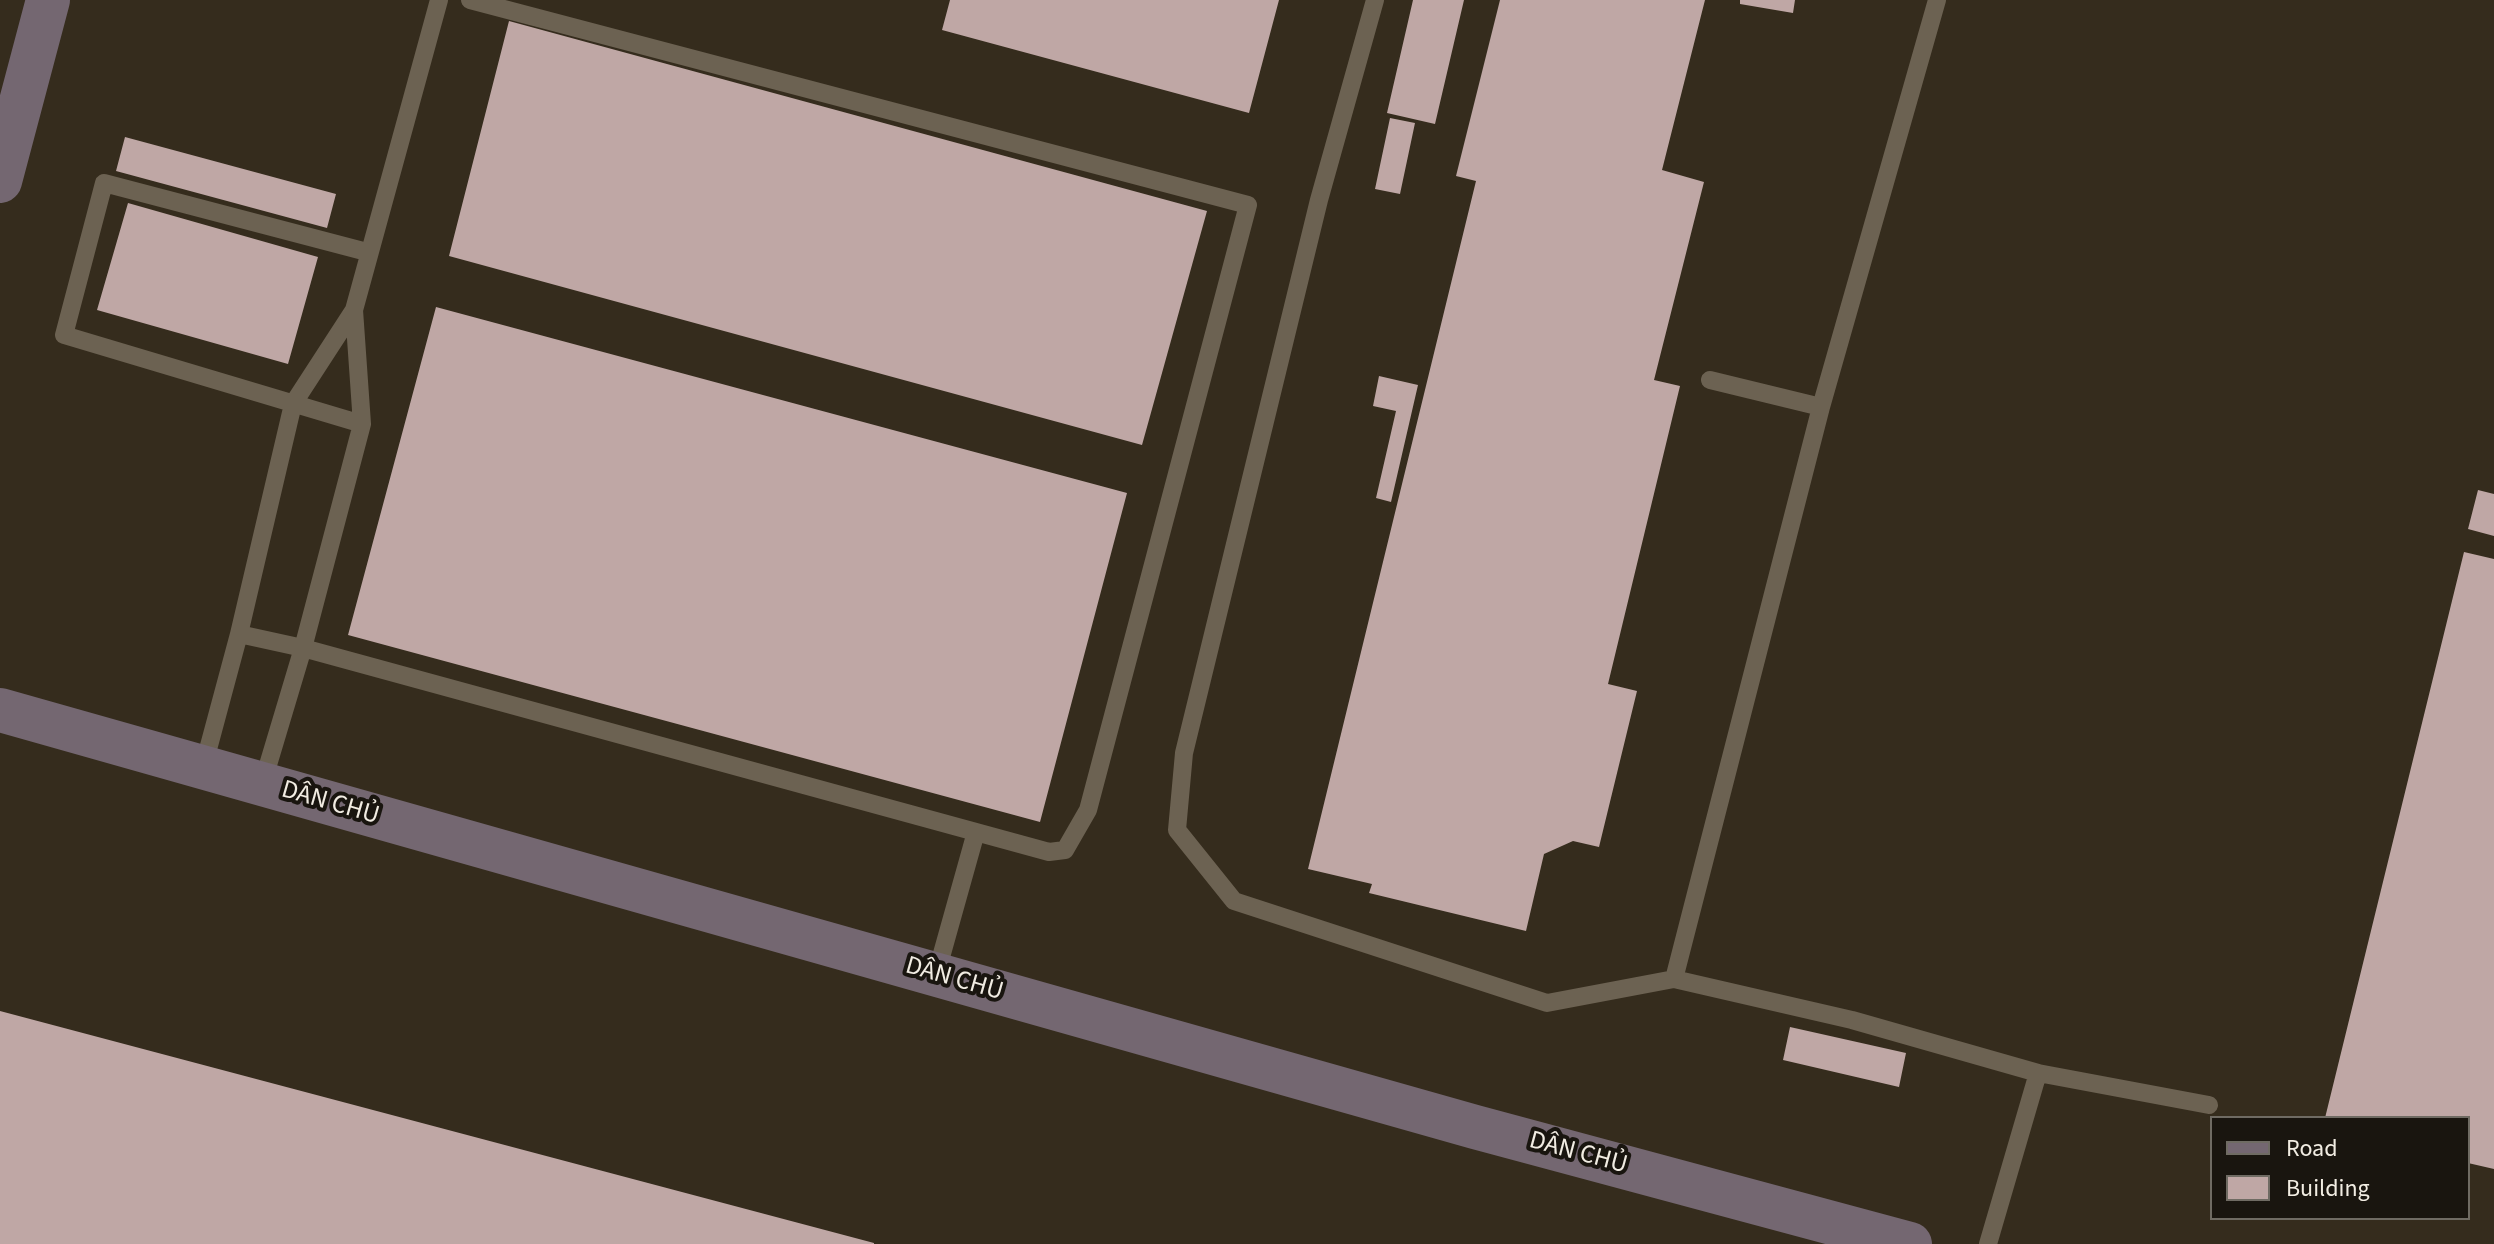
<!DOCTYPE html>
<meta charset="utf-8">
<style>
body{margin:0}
#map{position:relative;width:2494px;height:1244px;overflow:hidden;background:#352c1d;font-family:"Source Sans 3",sans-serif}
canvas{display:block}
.legend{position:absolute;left:2210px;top:1116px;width:260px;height:104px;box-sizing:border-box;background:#19150f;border:2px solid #6f6b63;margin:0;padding:10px 14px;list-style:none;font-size:24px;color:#f1ece2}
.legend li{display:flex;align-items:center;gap:16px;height:40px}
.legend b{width:40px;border:2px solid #6f6b63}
</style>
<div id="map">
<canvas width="2494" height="1244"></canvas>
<ul class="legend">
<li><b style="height:10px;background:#746771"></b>Road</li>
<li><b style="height:22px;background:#bfa7a5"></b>Building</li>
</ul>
</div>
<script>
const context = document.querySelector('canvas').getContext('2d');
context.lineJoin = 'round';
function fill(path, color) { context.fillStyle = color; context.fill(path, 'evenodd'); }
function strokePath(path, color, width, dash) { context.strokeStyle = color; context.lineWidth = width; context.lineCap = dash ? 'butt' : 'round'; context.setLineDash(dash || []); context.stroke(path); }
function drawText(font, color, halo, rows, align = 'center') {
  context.font = font + ' "Source Sans 3",sans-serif'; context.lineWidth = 8; context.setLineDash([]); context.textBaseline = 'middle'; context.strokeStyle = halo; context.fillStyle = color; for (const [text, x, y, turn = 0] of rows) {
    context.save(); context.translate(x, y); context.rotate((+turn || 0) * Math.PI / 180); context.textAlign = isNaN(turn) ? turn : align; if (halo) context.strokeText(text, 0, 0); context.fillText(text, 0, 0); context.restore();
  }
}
fill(new Path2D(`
 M950,0H1279L1249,113L942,30Z
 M1413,0H1464L1435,124L1387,113Z
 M1500,0H1705L1662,170L1704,182L1654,380L1680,386L1608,684L1637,691L1599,847L1573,841L1544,854L1526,931L1369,893L1372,884L1308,869L1476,181L1456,176Z
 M1740,0H1795L1793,13L1740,4Z
 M509,21L1207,211L1142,445L449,256Z
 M1390,118L1415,123L1400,194L1375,189Z
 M125,137L336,194L327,228L116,171Z
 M128,203L318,257L288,364L97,310Z
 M436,307L1127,493L1040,822L348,635Z
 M1379,376L1418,385L1391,502L1376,498L1396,411L1373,406Z
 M2478,490L2494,494V536L2468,529Z
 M2464,552L2494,559V1169L2468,1163V1118H2325Z
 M0,1011L874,1243V1244H0Z
 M1790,1027L1906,1053L1899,1087L1783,1060Z`), '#bfa7a5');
strokePath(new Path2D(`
 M1375,0L1319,200L1184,753L1177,830L1234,901L1547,1003L1674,979L1852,1020L2038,1073L1988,1244
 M1710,380L1821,407
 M362,424L64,335L104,183L367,252
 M239,634L303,648L1049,852L1065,850L1088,810L1248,205L470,0
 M203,768L239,634L293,404L354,310
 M262,785L303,648L362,424L354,310L439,0
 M936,975L976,832
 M1674,979L1821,407L1937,0
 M2038,1073L2209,1105`), '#6c6252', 18);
strokePath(new Path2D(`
 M0,181L48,0
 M0,710L1475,1127L1910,1244`), '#746771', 44);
drawText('26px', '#f1ece2', '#19150f', [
 ["DÂN CHỦ",330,804,16],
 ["DÂN CHỦ",954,980,16],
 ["DÂN CHỦ",1578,1154,15]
]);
</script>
